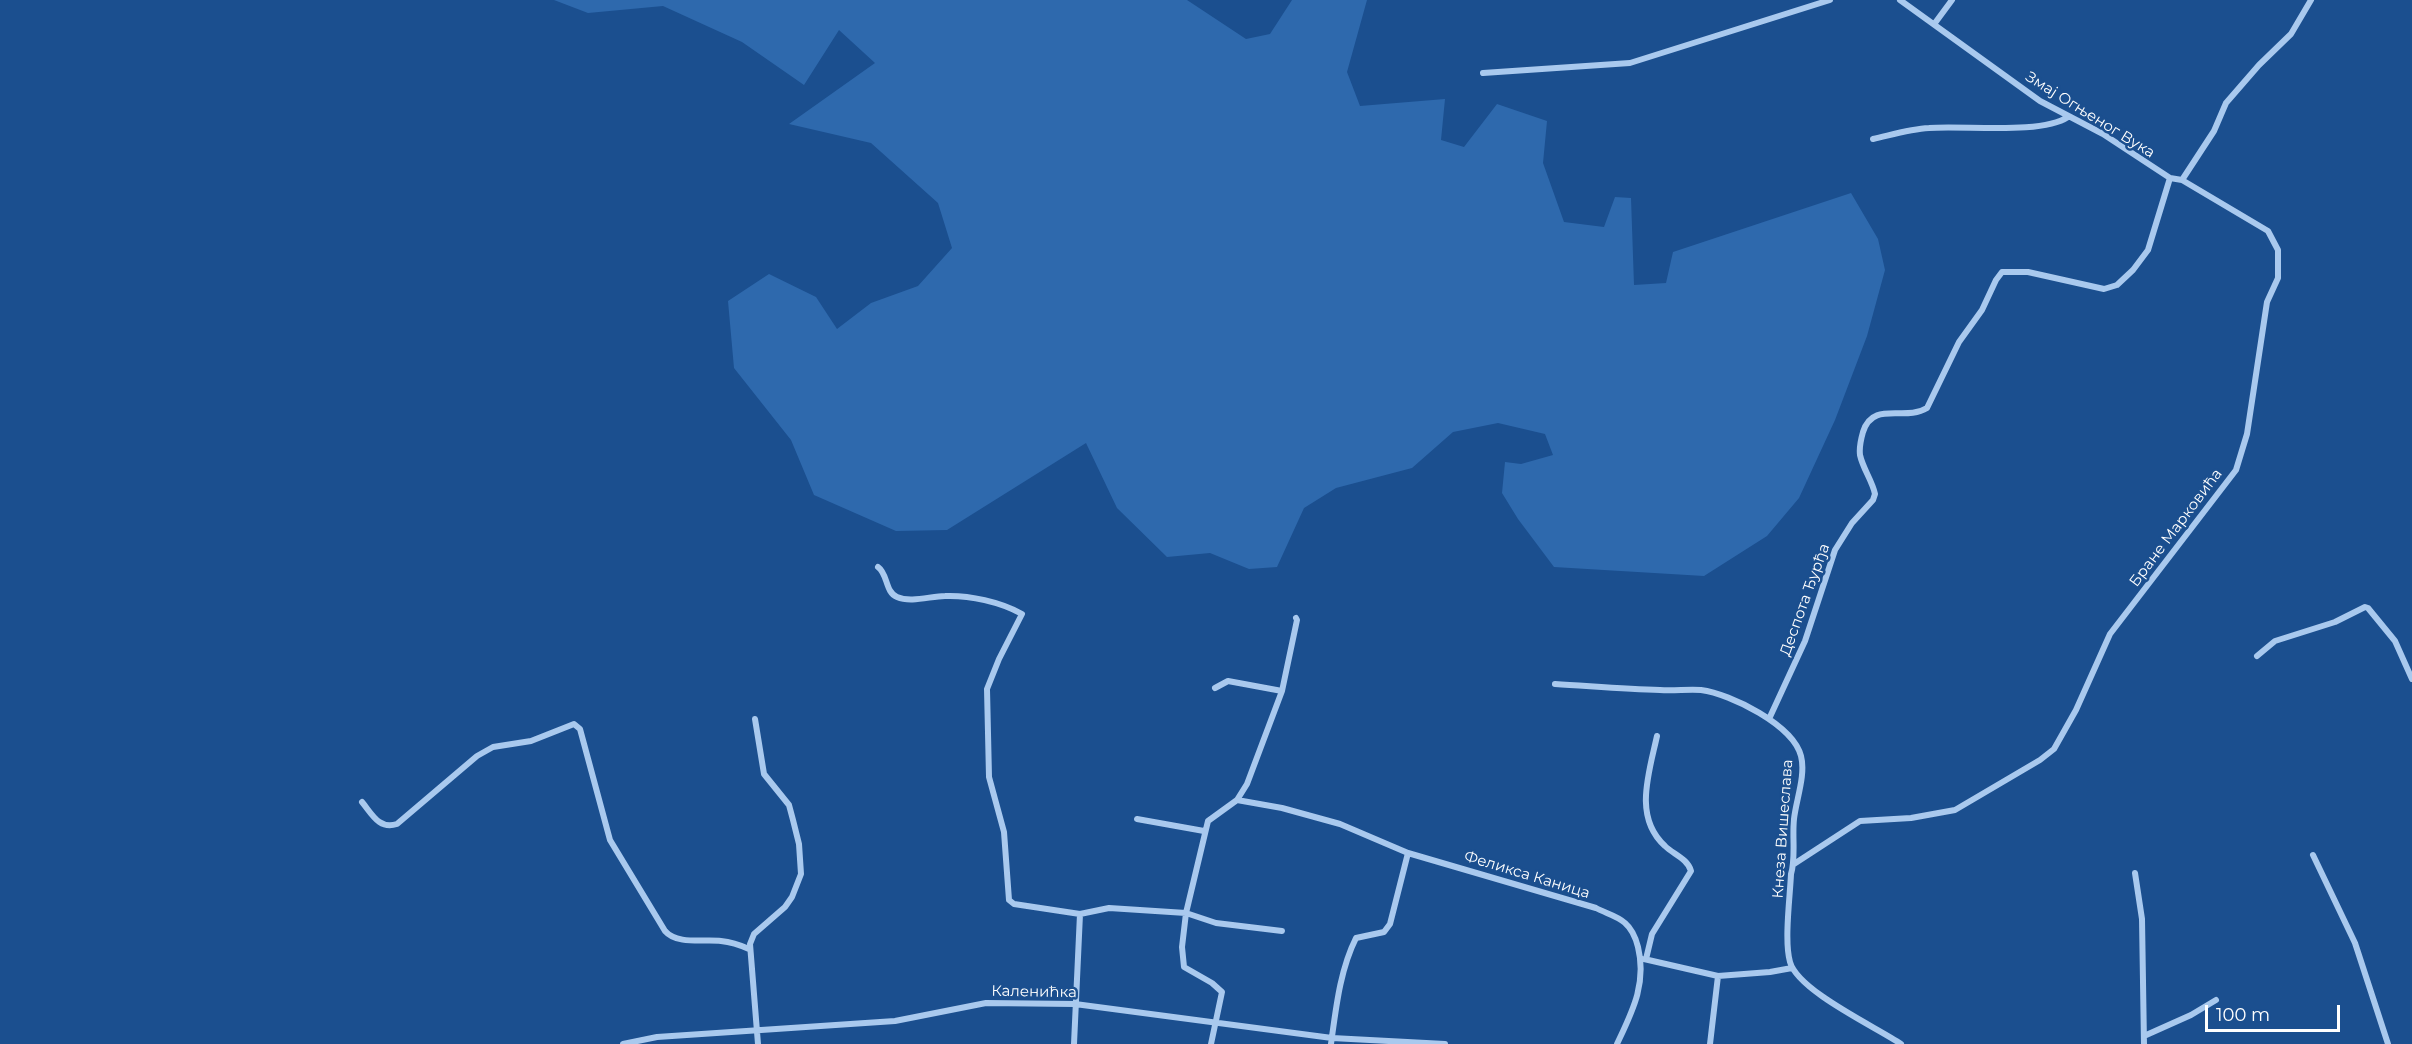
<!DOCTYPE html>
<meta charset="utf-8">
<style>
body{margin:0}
#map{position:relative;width:2412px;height:1044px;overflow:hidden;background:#1b4f8f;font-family:Montserrat,sans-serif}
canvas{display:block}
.scale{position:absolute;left:2205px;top:1005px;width:135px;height:27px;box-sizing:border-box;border:3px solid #fff;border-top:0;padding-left:8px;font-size:18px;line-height:21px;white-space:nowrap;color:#fff;-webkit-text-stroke:4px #1b4f8f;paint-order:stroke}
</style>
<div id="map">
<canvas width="2412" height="1044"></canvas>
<div class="scale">100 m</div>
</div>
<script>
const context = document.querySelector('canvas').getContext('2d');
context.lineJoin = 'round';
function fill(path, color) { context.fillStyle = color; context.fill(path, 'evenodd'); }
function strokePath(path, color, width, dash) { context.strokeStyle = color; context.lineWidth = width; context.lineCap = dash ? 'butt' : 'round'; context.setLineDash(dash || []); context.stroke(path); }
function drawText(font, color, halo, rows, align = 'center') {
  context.font = font + ' Montserrat,sans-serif'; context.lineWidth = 5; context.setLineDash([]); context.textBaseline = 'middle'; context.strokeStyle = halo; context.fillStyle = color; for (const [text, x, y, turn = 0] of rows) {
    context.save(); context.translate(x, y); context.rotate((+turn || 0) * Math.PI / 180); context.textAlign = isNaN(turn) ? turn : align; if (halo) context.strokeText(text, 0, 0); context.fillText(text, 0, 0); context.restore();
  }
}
fill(new Path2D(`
 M554,0H1187L1246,39L1270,34L1292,0H1367L1347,72L1360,106L1445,99L1441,140L1464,147L1497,104L1547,121L1543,163L1564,222L1604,227L1615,197L1631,198L1634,285L1666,283L1673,252L1851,193L1878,239L1885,270L1867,336L1835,420L1799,498L1767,536L1704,576L1554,567L1518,519L1502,493L1505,462L1521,464L1553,455L1545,434L1498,423L1453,432L1412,468L1336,488L1304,508L1277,567L1249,569L1210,553L1167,557L1117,508L1086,443L947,530L896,531L814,495L791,440L734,368L728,301L769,274L816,297L837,329L871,303L918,286L952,248L938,203L871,143L789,124L875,63L839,30L804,85L742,42L663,6L588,13Z`), '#2e69ad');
strokePath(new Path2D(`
 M1900,0L2040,101L2103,134L2170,178L2182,180
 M1935,23L1952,0
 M1483,73L1630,63L1830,0
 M1873,139C1891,135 1910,129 1929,128C1963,125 2041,135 2068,117
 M2182,180L2214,131L2226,103L2259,65L2291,34L2311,0
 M878,567C888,574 885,592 897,597C911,603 931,596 945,596C969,595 1001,602 1022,614L999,659L987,689L989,777L1004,832L1009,900L1014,904L1080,914L1109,908L1186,913L1216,923L1282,931
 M2257,656L2275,641L2335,622L2365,607L2368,608L2395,641L2412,679
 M1555,684C1590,686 1625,689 1660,690C1674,691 1688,689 1701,690C1731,694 1793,725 1801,756C1806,775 1796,800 1794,819C1792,837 1796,858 1791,874C1790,897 1784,941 1790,962C1798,991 1876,1027 1901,1044
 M1215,688L1228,681L1282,691
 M755,719L764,774L789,805L793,820L799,844L801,874L792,897L785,907L754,934L750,944L758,1044
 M1769,719L1805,641L1835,550L1852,523L1873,500L1875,494C1872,480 1863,469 1860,455C1859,447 1861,439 1863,432C1873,400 1905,422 1927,408L1959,342L1982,310L1996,280L2002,272H2028L2104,289L2117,285L2133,270L2148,250L2170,178
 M1237,800L1282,808L1340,824L1408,853L1596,908C1605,913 1618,916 1625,923C1632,929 1636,939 1638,947C1647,984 1632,1012 1617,1044
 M362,802C372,814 379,830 397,824L477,756L493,747L531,741L574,724L580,729L610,840L665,931C677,945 704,939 721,941C731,942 740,945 749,949
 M1137,819L1204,831
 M2313,855L2355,943L2388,1044
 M1794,864L1860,821L1911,818L1955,810L2040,760L2054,749L2076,710L2110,634L2236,470L2247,434L2267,302L2278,278V250L2268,231L2182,180
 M2135,873L2142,919L2144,1044
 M1644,959L1718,976L1770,972L1792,968
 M1646,959L1652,934L1691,871C1688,859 1673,854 1665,846C1633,817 1649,773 1657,736
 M2144,1036L2191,1015L2216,1000
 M623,1044L657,1037L895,1021L986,1003L1075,1004L1332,1038L1445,1044
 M1074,1044L1080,914
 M1211,1044L1222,992L1212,983L1184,967L1182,947L1186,913L1208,821L1237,800L1247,784L1282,691L1297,620L1296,618
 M1331,1044C1336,1008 1340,970 1356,938L1384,932L1390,924L1408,853
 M1710,1044L1718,976`), '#a9c9ee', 6);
drawText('15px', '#fff', '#1b4f8f', [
 ["Змај Огњеног Вука",2090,115,32],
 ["Бране Марковића",2176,528,-53],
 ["Деспота Ђурђа",1805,600,-70],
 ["Кнеза Вишеслава",1783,829,-86],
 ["Феликса Каница",1527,875,17],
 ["Каленићка",1034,992,1]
]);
</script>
